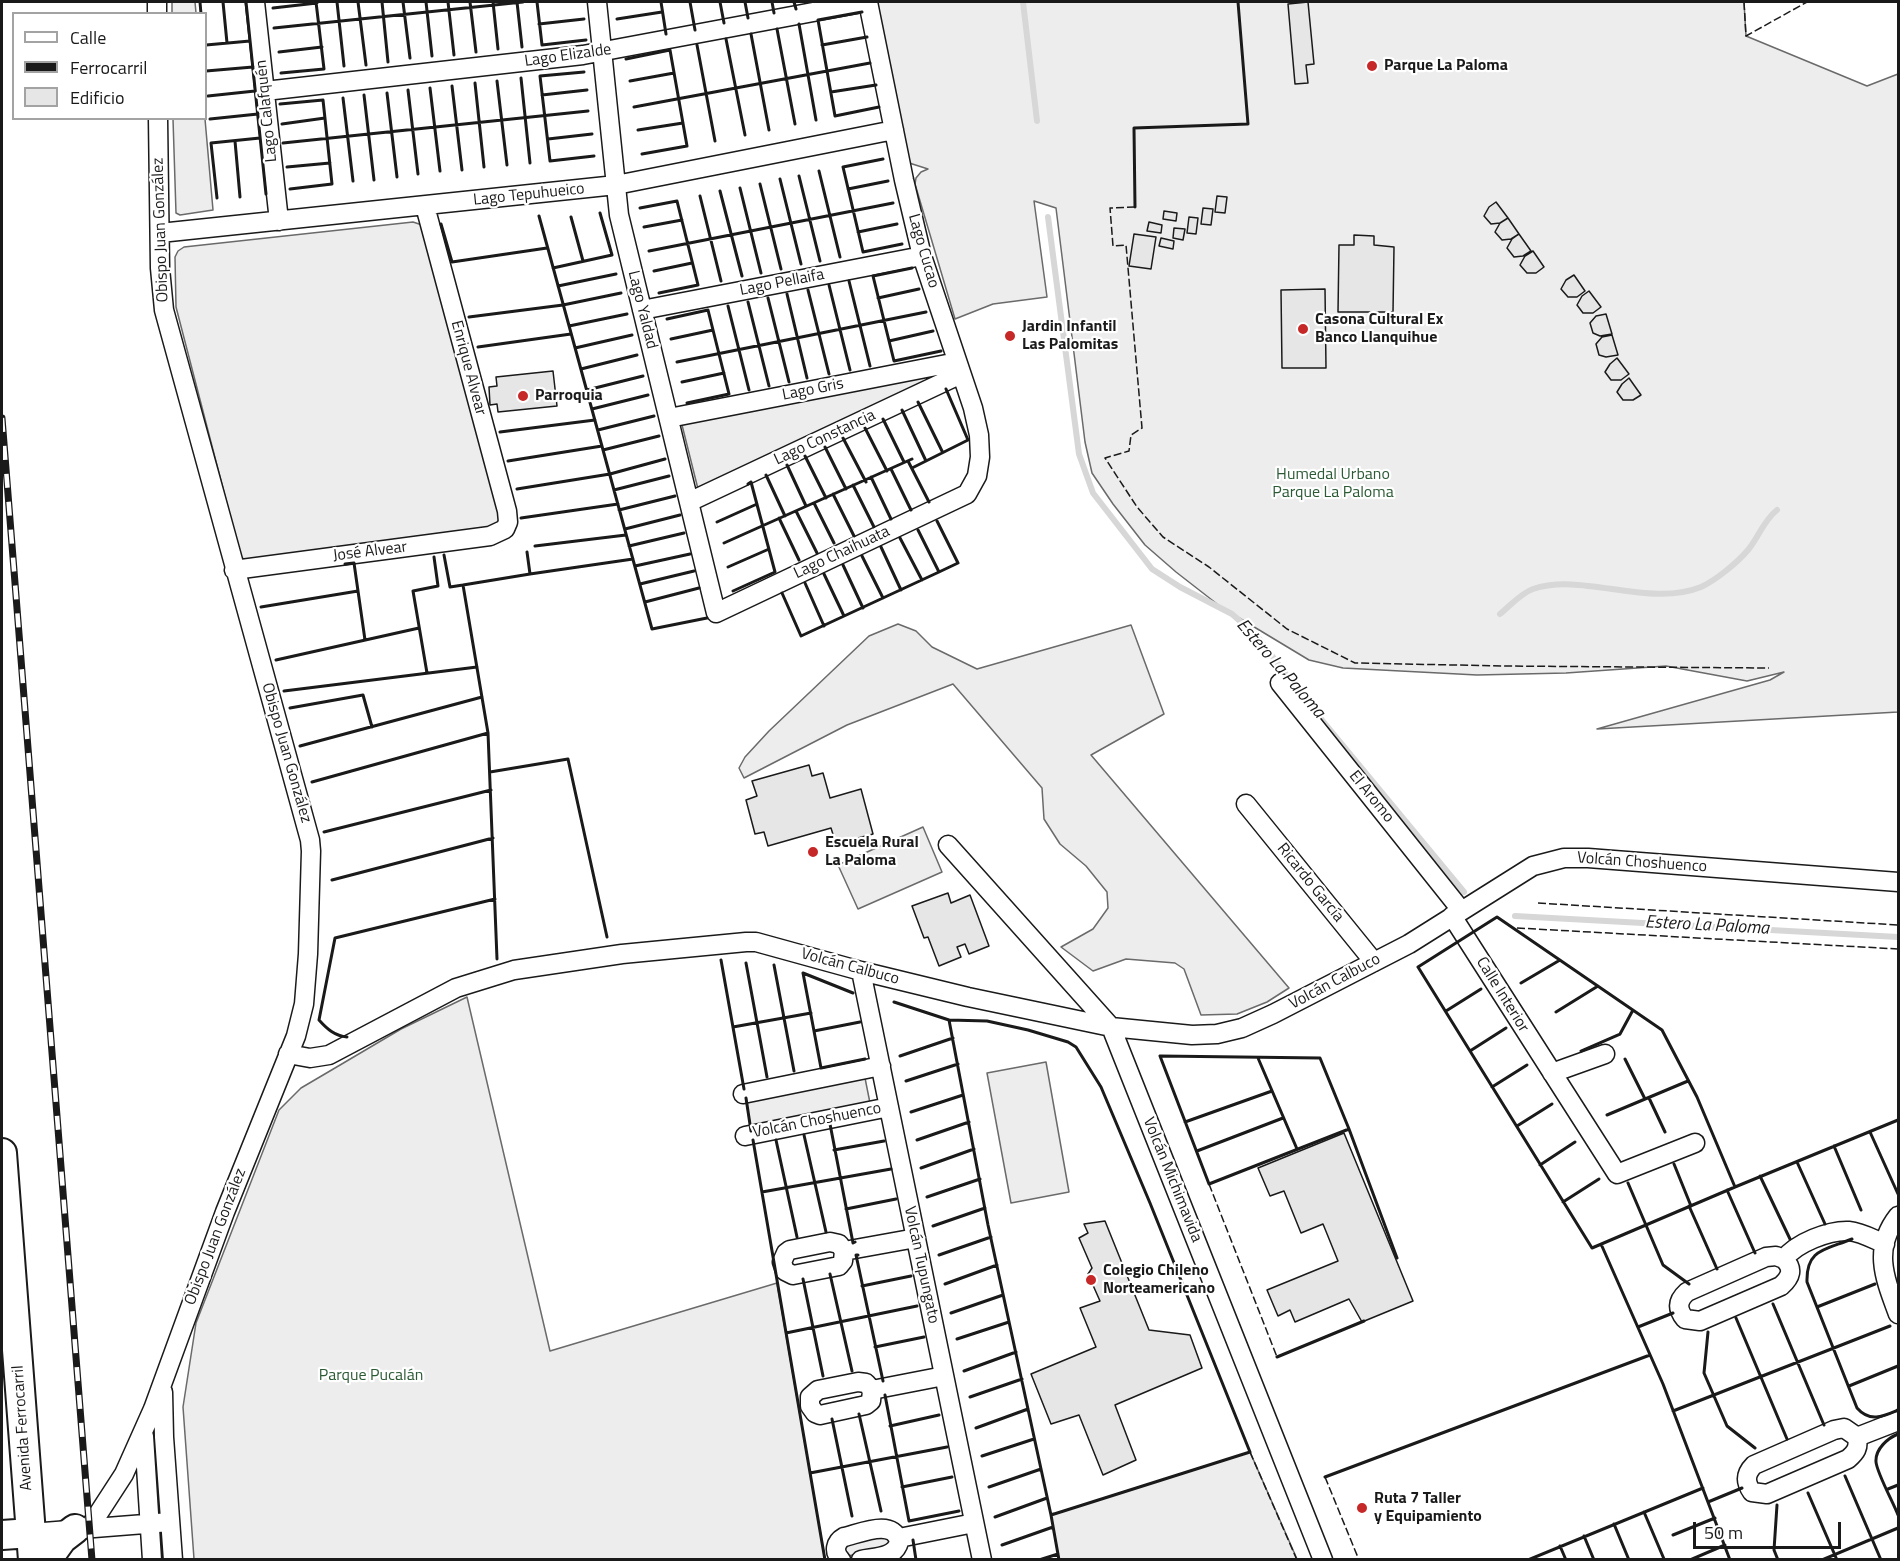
<!DOCTYPE html>
<meta charset="utf-8">
<style>
body{margin:0}
#map{position:relative;width:1900px;height:1561px;overflow:hidden;background:#fff;font-family:"Titillium Web",sans-serif}
canvas{display:block}
.frame{position:absolute;inset:0;border:3px solid #1a1a1a;pointer-events:none}
.legend{position:absolute;left:12px;top:12px;width:195px;height:108px;box-sizing:border-box;background:#fff;border:2px solid #a3a3a3;margin:0;padding:8px 10px;list-style:none;font-size:18px;color:#1a1a1a}
.legend li{display:flex;align-items:center;gap:12px;height:30px}
.legend b{width:30px;border:2px solid #a3a3a3}
.scale{position:absolute;left:1693px;top:1522px;width:148px;height:27px;box-sizing:border-box;border:3px solid #1a1a1a;border-top:0;padding-left:8px;font-size:18px;line-height:21px;white-space:nowrap;color:#1a1a1a;-webkit-text-stroke:4px #fff;paint-order:stroke}
</style>
<div id="map">
<canvas width="1900" height="1561"></canvas>
<div class="frame"></div>
<ul class="legend">
<li><b style="height:8px;background:#fff"></b>Calle</li>
<li><b style="height:8px;background:#1a1a1a"></b>Ferrocarril</li>
<li><b style="height:16px;background:#e6e6e6"></b>Edificio</li>
</ul>
<div class="scale">50 m</div>
</div>
<script>
const context = document.querySelector('canvas').getContext('2d');
context.lineJoin = 'round';
function fill(path, color) { context.fillStyle = color; context.fill(path, 'evenodd'); }
function strokePath(path, color, width, dash) { context.strokeStyle = color; context.lineWidth = width; context.lineCap = dash ? 'butt' : 'round'; context.setLineDash(dash || []); context.stroke(path); }
function drawText(font, color, halo, rows, align = 'center') {
  context.font = font + ' "Titillium Web",sans-serif'; context.lineWidth = 4.5; context.setLineDash([]); context.textBaseline = 'middle'; context.strokeStyle = halo; context.fillStyle = color; for (const [text, x, y, turn = 0] of rows) {
    context.save(); context.translate(x, y); context.rotate((+turn || 0) * Math.PI / 180); context.textAlign = isNaN(turn) ? turn : align; if (halo) context.strokeText(text, 0, 0); context.fillText(text, 0, 0); context.restore();
  }
}
const built = new Path2D(`
 M172,2H195L196,13H172Z
 M875,2H1744L1746,36L1867,86L1898,74V712L1597,729L1770,680L1784,672L1747,681L1666,666L1566,673L1477,675L1343,668L1309,660L1221,607L1176,572L1145,545L1113,504L1092,473L1085,442L1056,208L1034,201L1047,297L993,304L955,319L915,184L916,178L921,172L928,169L903,161Z
 M173,119H205L213,210L180,215L176,213Z
 M413,222L425,226L502,519L499,526L252,561L241,558L176,307L175,257L178,251L184,247Z
 M935,374L934,378L698,489L681,421Z
 M898,624L916,631L932,647L977,669L1131,625L1164,714L1091,755L1289,988L1267,1002L1237,1014L1201,1015L1184,969L1175,963L1126,959L1093,971L1061,947L1093,929L1108,908L1107,892L1086,866L1060,844L1044,819L1042,788L953,684L847,725L744,778L739,768L745,757L769,731L869,636Z
 M923,827L942,872L858,909L838,865Z
 M467,997L550,1351L777,1283L825,1559H194L183,1407L196,1323L279,1110L301,1088L335,1068L401,1029Z
 M1046,1062L1069,1192L1011,1203L987,1073Z
 M865,1078L870,1103L751,1128L746,1101Z
 M1250,1452L1297,1559H1059L1051,1515Z
 M885,1534L892,1537L887,1549L847,1556L842,1546Z`);
fill(built, '#ededed');
strokePath(built, '#6a6a6a', 1.5);
strokePath(new Path2D(`
 M1023,2L1037,121
 M1048,217L1079,454L1093,493L1152,569L1180,587L1232,614L1257,636L1306,701L1464,892
 M1500,614C1510,606 1521,593 1533,589C1582,572 1649,608 1701,587C1716,580 1737,563 1748,550C1759,537 1763,521 1777,510
 M1515,916L1898,937`), '#d7d7d7', 6);
const building = new Path2D(`
 M1308,2L1314,64L1306,65L1308,83L1295,84L1288,4Z
 M1217,196L1227,197L1225,213L1215,212Z
 M1496,202L1508,218L1500,223L1491,224L1484,216L1489,207Z
 M1203,208L1213,209L1211,225L1201,224Z
 M1164,211L1177,213L1176,221L1163,219Z
 M1189,217L1198,218L1196,234L1187,233Z
 M1508,218L1519,234L1511,239L1502,240L1495,232L1500,223Z
 M1149,222L1162,225L1161,233L1147,231Z
 M1174,228L1185,229L1183,240L1173,238Z
 M1134,234L1156,237L1151,269L1129,266Z
 M1519,234L1531,251L1523,256L1514,257L1507,248L1512,239Z
 M1354,235L1374,236V245L1394,247L1393,312H1338L1339,245H1354Z
 M1161,238L1174,241L1173,249L1159,246Z
 M1533,251L1544,267L1536,273H1527L1520,265L1525,256Z
 M1574,275L1585,291L1577,297H1568L1561,289L1566,280Z
 M1325,289L1326,368H1282L1281,290Z
 M1589,291L1601,307L1593,313H1583L1577,305L1582,296Z
 M1606,314L1612,334L1600,336L1593,333L1590,323L1596,316Z
 M1612,335L1618,355L1606,357L1599,355L1596,344L1602,337Z
 M1617,358L1629,374L1621,380H1611L1605,372L1610,364Z
 M553,371L557,406L498,412L497,404L490,405L489,387L497,386L496,377Z
 M1629,378L1641,395L1633,400H1623L1617,392L1622,384Z
 M809,765L812,776L823,773L830,798L861,789L873,834L836,844L831,828L768,846L764,832L755,834L746,800L757,796L752,781Z
 M948,893L951,903L970,895L989,946L969,954L965,944L957,947L961,957L939,966L928,937L924,938L912,906Z
 M1344,1133L1413,1301L1362,1322L1349,1299L1295,1322L1290,1310L1278,1316L1267,1290L1338,1261L1323,1224L1301,1233L1284,1191L1270,1196L1258,1168Z
 M1105,1221L1149,1330L1190,1335L1202,1368L1115,1405L1136,1460L1103,1475L1079,1415L1051,1424L1031,1374L1096,1347L1080,1308L1100,1301L1088,1274L1092,1268L1079,1238L1088,1233L1084,1224Z`);
fill(building, '#e6e6e6');
strokePath(building, '#1a1a1a', 1.5);
const minor = new Path2D(`
 M157,2V14
 M255,2L279,221
 M597,2L619,215L716,613L967,494L977,476L980,457L979,435L973,408L922,256L904,180L868,2
 M265,91L583,55L867,2
 M160,233L616,185L894,130
 M642,310L922,256
 M669,418L957,362
 M689,502L961,374
 M234,570L490,536L505,529L508,522L507,511L425,206
 M1280,683L1461,910
 M1246,804L1374,962
 M948,845L1111,1027L1323,1560
 M1452,916L1617,1174L1695,1143
 M861,971L982,1560
 M288,1054L310,1058L329,1055L456,988L514,970L622,954L746,942H756L861,971L968,997L1111,1027L1192,1035L1217,1034L1242,1028L1273,1014L1374,962L1409,944L1533,866L1564,858H1588L1898,882
 M1552,1073L1605,1054
 M743,1094L881,1066
 M745,1136L889,1107
 M1898,1216C1872,1249 1885,1279 1898,1314
 M830,1242L839,1244L844,1251L843,1261L839,1266L793,1275L785,1271L782,1262L786,1253L790,1250Z
 M844,1251L916,1238
 M1784,1259C1794,1269 1791,1277 1781,1286L1700,1321L1685,1319C1677,1309 1677,1301 1687,1292L1766,1257L1776,1256L1784,1259C1796,1243 1829,1230 1849,1231C1861,1232 1873,1239 1885,1244
 M858,1382L866,1383L872,1390L871,1401L866,1405L820,1415L815,1413L810,1406V1397L818,1390Z
 M872,1390L944,1376
 M163,1392L164,1437L173,1560
 M1844,1428L1857,1437C1859,1448 1856,1452 1848,1459L1767,1494L1752,1492C1745,1482 1745,1474 1754,1465L1834,1430Z
 M144,1436L152,1560
 M1857,1437L1898,1421
 M89,1528L124,1474L153,1409L225,1212L296,1036L304,1004L308,954L311,851L310,840L164,310L160,268L158,118
 M31,1533L170,1522
 M899,1538L974,1523
 M841,1560C833,1552 835,1542 844,1537C861,1533 894,1518 899,1542C895,1558 875,1557 861,1560`);
const primary = new Path2D(`
 M2,1153L33,1560
 M2,1535L31,1533
 M47,1560L62,1539L75,1529`);
strokePath(minor, '#1a1a1a', 21);
strokePath(primary, '#1a1a1a', 32);
strokePath(minor, '#fff', 18);
strokePath(primary, '#fff', 28);
const rail = new Path2D(`
 M2,418L92,1560`);
strokePath(rail, '#1a1a1a', 7);
strokePath(rail, '#fff', 4.5, [14]);
strokePath(new Path2D(`
 M1744,2L1746,36L1807,2
 M1135,207L1110,208L1113,246L1126,245L1142,428L1131,435L1129,451L1105,458L1137,507L1163,537L1209,567L1287,629L1355,663L1505,666L1769,668
 M1538,903L1898,925
 M1517,928L1898,949
 M1209,1184L1277,1357
 M1250,1452L1297,1560
 M1325,1477L1359,1560`), '#1a1a1a', 1.5, [8, 3]);
strokePath(new Path2D(`
 M200,2L201,14
 M223,2L227,43
 M246,2L266,194
 M337,2L344,66
 M358,2L366,65
 M382,2L388,62
 M403,2L410,58
 M426,2L432,56
 M448,2L454,55
 M470,2L476,52
 M493,2L498,49
 M517,2L522,47
 M537,2L542,45L586,40
 M661,2L666,34
 M690,2L695,30
 M720,2L724,23
 M745,2L748,18
 M772,2L774,13
 M794,2L796,9
 M273,8L317,3
 M862,12L818,20L835,116L879,107
 M617,19L662,12
 M539,24L584,19
 M799,24L816,120
 M274,28L523,2
 M777,29L795,124
 M751,34L769,130
 M726,39L745,135
 M206,45L250,41
 M697,45L715,141
 M822,45L867,37
 M279,52L322,47
 M626,59L670,50L687,146L642,154
 M206,71L253,67
 M584,72L540,76L550,161L594,156
 M281,73L324,69L316,2
 M521,78L530,163
 M497,81L507,165
 M630,81L674,73
 M475,83L484,167
 M452,86L462,170
 M430,88L440,171
 M408,90L418,174
 M831,92L876,85
 M387,93L397,177
 M364,95L374,180
 M542,95L587,90
 M208,96L255,91
 M343,98L353,181
 M280,104L323,100L332,184L290,189
 M634,107L870,63
 M210,119L258,114
 M282,124L325,118
 M638,130L683,123
 M548,139L592,134
 M235,141L240,197
 M283,143L588,111
 M883,159L843,167L863,252L902,244
 M287,167L330,163
 M819,171L840,257
 M799,176L820,261
 M780,179L801,264
 M760,184L781,269
 M740,188L761,273
 M848,189L888,181
 M720,191L742,276
 M700,196L721,281
 M217,198L211,143L260,138
 M1135,207L1134,128L1248,124L1238,2
 M640,208L677,201L698,285L659,293
 M539,216L652,629L707,618
 M571,217L583,261
 M441,224L452,262L547,248
 M644,227L682,220
 M858,232L897,224
 M649,251L893,203
 M553,268L612,255L600,213
 M912,268L873,276L894,361L941,351
 M654,271L692,263
 M849,281L870,366
 M829,285L850,370
 M558,286L616,274
 M808,290L829,374
 M787,294L807,378
 M768,298L789,382
 M878,298L919,289
 M748,302L769,386
 M728,306L749,390
 M469,317L563,305L621,293
 M667,319L708,310L729,394L687,403
 M569,326L627,314
 M671,339L713,330
 M889,341L933,331
 M478,347L571,334
 M575,348L632,335
 M677,362L926,312
 M581,369L637,355
 M682,382L724,373
 M587,390L643,376
 M918,402L942,451
 M592,409L648,395
 M902,410L926,461
 M883,419L904,462
 M865,428L887,471
 M598,430L654,416
 M500,432L595,420
 M843,438L866,482
 M825,447L846,489
 M603,450L659,436
 M805,456L826,498
 M508,461L602,446
 M908,461L929,502
 M787,465L806,506
 M912,468L968,440L946,389
 M891,469L911,510
 M766,475L785,516
 M871,477L891,519
 M853,485L874,527
 M517,489L610,474L665,459
 M614,490L669,476
 M833,494L854,536
 M814,503L834,543
 M619,510L675,496
 M796,511L817,553
 M521,518L618,504
 M779,518L799,560
 M717,522L757,504
 M625,529L680,515
 M918,530L939,572
 M900,538L922,580
 M724,543L912,459
 M535,546L626,535
 M629,546L684,533
 M881,547L901,590
 M527,552L530,574L633,559
 M444,555L450,587L463,585
 M862,556L883,598
 M345,564L354,563L365,640
 M843,565L863,608
 M635,566L690,554
 M728,567L769,549
 M824,574L844,616
 M805,583L824,626
 M640,584L694,571
 M733,591L775,572L751,482L748,484
 M782,593L801,636L939,572L958,563L937,521
 M645,602L699,588
 M261,607L358,591
 M276,660L419,628
 M427,673L413,591L438,586L434,557
 M284,691L477,667
 M290,708L363,695L372,727
 M300,746L482,697
 M490,772L568,759L607,937
 M312,782L488,733
 M324,832L491,790
 M332,880L493,838
 M1497,917L1662,1030L1697,1097L1735,1187L1592,1248L1418,967Z
 M497,959L488,733L463,585L530,574
 M721,960L744,1089
 M746,963L767,1077
 M774,965L794,1071
 M803,973L821,1068L865,1059
 M803,973L853,993
 M1521,983L1560,960
 M894,1002L949,1020
 M1446,1011L1481,989
 M1556,1012L1598,986
 M949,1020L987,1021L1028,1030L1068,1042L1076,1047L1101,1087L1150,1203L1250,1452L1051,1515L988,1225Z
 M733,1027L811,1013
 M814,1031L860,1022
 M347,1037C335,1036 327,1029 319,1020L335,938L495,899
 M1470,1051L1506,1028
 M1581,1051L1620,1034L1633,1010
 M900,1056L953,1038
 M1258,1058L1297,1149
 M1625,1059L1645,1099
 M906,1081L958,1064
 M1492,1087L1527,1065
 M746,1098L751,1131
 M1649,1098L1665,1132
 M911,1112L963,1095
 M1607,1115L1688,1081
 M1185,1122L1272,1091
 M830,1124L853,1243L855,1242
 M1517,1126L1552,1104
 M1349,1129L1209,1184L1160,1056L1320,1058L1349,1129L1397,1258
 M1870,1132L1898,1194
 M804,1135L826,1232
 M753,1140L825,1560
 M776,1140L797,1237
 M917,1140L969,1122
 M1834,1146L1861,1210
 M834,1150L884,1141
 M1197,1151L1283,1118
 M1797,1162L1825,1224
 M1674,1164L1691,1206
 M1540,1165L1575,1142
 M921,1168L974,1149
 M1760,1176L1790,1239
 M1628,1183L1663,1265L1689,1284
 M1735,1187L1898,1120
 M1727,1190L1755,1253
 M762,1192L891,1169
 M927,1197L980,1179
 M1563,1202L1599,1179
 M1689,1206L1717,1269
 M846,1209L896,1199
 M933,1226L985,1208
 M1852,1239C1825,1250 1806,1249 1807,1282L1857,1408C1870,1423 1884,1416 1898,1410
 M1601,1244L1663,1384L1730,1560
 M858,1255H856L883,1381
 M939,1255L991,1237
 M830,1274L852,1371
 M803,1279L823,1376
 M945,1284L997,1265
 M862,1286L911,1276
 M1773,1304L1824,1425
 M1817,1307L1875,1284
 M951,1313L1003,1295
 M1736,1318L1787,1439
 M1638,1327L1673,1313
 M1708,1332L1704,1373L1727,1426L1755,1448
 M786,1333L917,1306
 M957,1339L1009,1322
 M875,1347L924,1337
 M1277,1357L1364,1321
 M964,1371L1016,1352
 M1849,1386L1898,1366
 M885,1395L909,1521L959,1511
 M970,1397L1022,1379
 M1673,1411L1890,1326
 M859,1414L881,1511
 M832,1419L852,1516
 M890,1426L939,1415
 M976,1428L1028,1409
 M1898,1434C1888,1438 1875,1449 1876,1462C1877,1473 1893,1502 1898,1515
 M982,1456L1034,1439
 M810,1473L947,1447
 M1845,1476L1881,1560
 M1325,1477L1650,1355
 M902,1487L952,1477
 M989,1487L1041,1469
 M1888,1489L1898,1485
 M1808,1493L1837,1560
 M1708,1502L1742,1488
 M1777,1505L1774,1550L1778,1560
 M1644,1512L1664,1559
 M1053,1514L1051,1515L1059,1560
 M995,1517L1047,1498
 M1614,1524L1629,1560
 M1673,1535L1715,1518
 M1584,1536L1594,1560
 M913,1540L916,1560
 M1002,1545L1053,1527
 M1560,1546L1566,1560
 M1039,1560L1058,1554
 M1528,1560L1703,1488
 M1690,1560L1725,1545
 M1822,1560L1898,1528`), '#1a1a1a', 3);
for (const [x, y, r, color] of [
 [1372,66,6,"#c62828"],
 [1303,329,6,"#c62828"],
 [1010,336,6,"#c62828"],
 [523,396,6,"#c62828"],
 [813,852,6,"#c62828"],
 [1091,1280,6,"#c62828"],
 [1362,1508,6,"#c62828"]
]) { const dot = new Path2D(); dot.arc(x, y, r, 0, 2 * Math.PI); context.fillStyle = color; context.fill(dot); strokePath(dot, '#fff', 2); }
drawText('16px', '#1a1a1a', '#fff', [
 ["Lago Elizalde",568,56,-8],
 ["Lago Calafquén",267,111,-96],
 ["Lago Tepuhueico",529,195,-6],
 ["Obispo Juan González",161,230,-92],
 ["Lago Cucao",923,251,74],
 ["Lago Pellaifa",782,283,-11],
 ["Lago Yaldad",642,310,76],
 ["Enrique Alvear",468,368,75],
 ["Lago Gris",813,390,-11],
 ["Lago Constancia",825,438,-25],
 ["José Alvear",370,552,-7],
 ["Lago Chaihuata",842,553,-25],
 ["Obispo Juan González",286,753,74],
 ["El Aromo",1371,797,51],
 ["Volcán Choshuenco",1642,863,4],
 ["Ricardo García",1310,883,51],
 ["Volcán Calbuco",850,967,15],
 ["Volcán Calbuco",1335,982,-28],
 ["Calle Interior",1502,995,58],
 ["Volcán Choshuenco",817,1121,-11],
 ["Volcán Michimavida",1172,1180,68],
 ["Obispo Juan González",216,1237,-69],
 ["Volcán Tupungato",921,1265,78],
 ["Avenida Ferrocarril",23,1428,-94]
]);
drawText('bold 16px', '#1a1a1a', '#fff', [
 ["Parque La Paloma",1384,66],
 ["Casona Cultural Ex",1315,320],
 ["Banco Llanquihue",1315,338],
 ["Jardin Infantil",1022,327],
 ["Las Palomitas",1022,345],
 ["Parroquia",535,396],
 ["Escuela Rural",825,843],
 ["La Paloma",825,861],
 ["Colegio Chileno",1103,1271],
 ["Norteamericano",1103,1289],
 ["Ruta 7 Taller",1374,1499],
 ["y Equipamiento",1374,1517]
], 'left');
drawText('16px', '#2b5a34', '#fff', [
 ["Humedal Urbano",1333,475],
 ["Parque La Paloma",1333,493],
 ["Parque Pucalán",371,1376]
]);
drawText('italic 18px', '#1a1a1a', '#fff', [
 ["Estero La Paloma",1280,669,49],
 ["Estero La Paloma",1707,926,3]
]);
</script>
